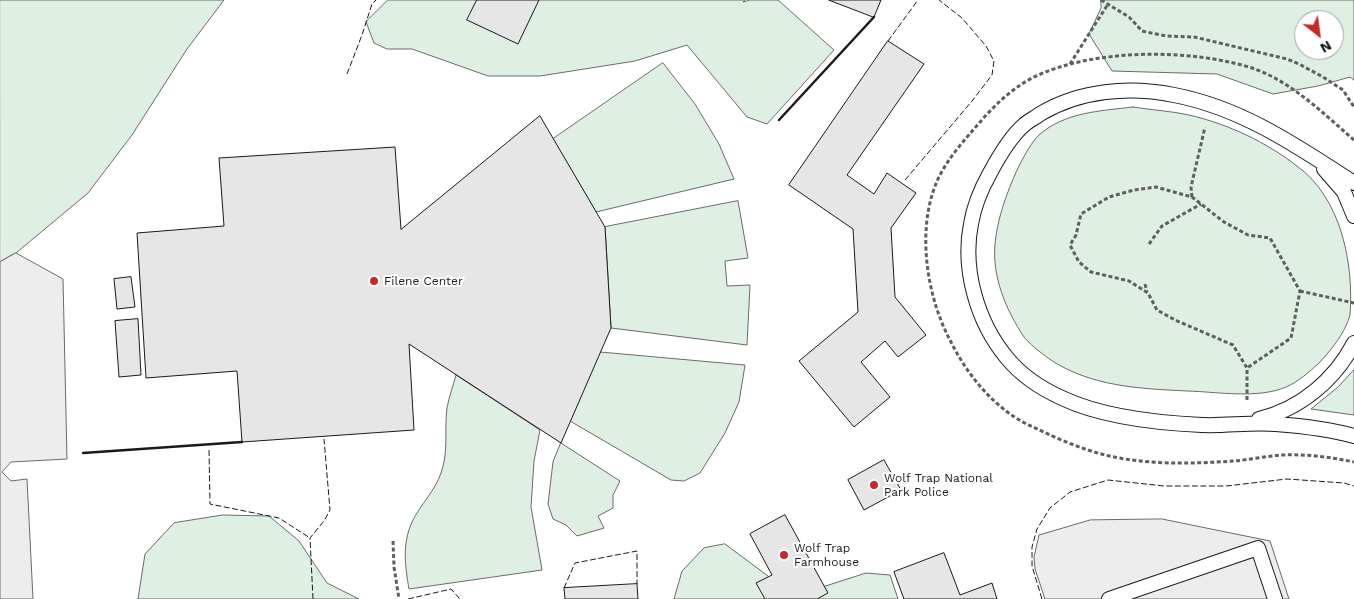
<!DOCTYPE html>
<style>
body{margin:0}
#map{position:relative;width:1354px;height:599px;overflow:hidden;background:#fff;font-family:"Work Sans",sans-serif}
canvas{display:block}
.north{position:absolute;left:1294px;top:10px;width:50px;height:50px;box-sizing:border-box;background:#fff;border:1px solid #a3a3a3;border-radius:50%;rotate:150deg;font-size:14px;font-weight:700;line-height:20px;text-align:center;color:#1a1a1a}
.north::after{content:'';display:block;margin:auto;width:18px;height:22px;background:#c62828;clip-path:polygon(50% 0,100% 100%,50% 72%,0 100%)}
</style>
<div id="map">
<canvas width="1354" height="599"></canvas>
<div class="north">N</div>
</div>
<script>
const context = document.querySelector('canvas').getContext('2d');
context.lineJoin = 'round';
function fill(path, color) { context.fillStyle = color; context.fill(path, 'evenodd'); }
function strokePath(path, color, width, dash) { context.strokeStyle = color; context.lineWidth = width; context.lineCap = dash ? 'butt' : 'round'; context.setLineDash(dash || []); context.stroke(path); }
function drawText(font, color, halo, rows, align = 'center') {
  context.font = font + ' "Work Sans",sans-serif'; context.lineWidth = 4; context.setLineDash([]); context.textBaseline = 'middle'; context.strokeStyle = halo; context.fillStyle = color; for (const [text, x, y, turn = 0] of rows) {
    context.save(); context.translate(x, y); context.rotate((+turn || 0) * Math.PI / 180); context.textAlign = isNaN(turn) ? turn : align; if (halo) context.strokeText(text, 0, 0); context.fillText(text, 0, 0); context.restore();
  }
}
const green = new Path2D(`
 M0,0H224L187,49L132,135L88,193L16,253L0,262Z
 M388,0H745L743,2L750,0H778L834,50L767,124L747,117L687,45L635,61L540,76H488L412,49H387L374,43L366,22Z
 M1101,0H1354V80L1350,77L1318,86L1273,94L1217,74L1112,71L1089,34L1101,8ZM1304,20H1334V50H1304Z
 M663,63L695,104L719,144L734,179L596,212L553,139Z
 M1133,107C1151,110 1171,111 1189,115C1228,124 1266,142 1297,166C1341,198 1354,263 1350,315C1345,333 1332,349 1319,363C1309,372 1298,382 1286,387C1258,399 1218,392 1188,391C1145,389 1099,387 1061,366C1051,361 1031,346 1024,337C1006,310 992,277 995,244C997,223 1003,204 1011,184C1016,171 1029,144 1039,135C1065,112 1100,111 1133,107Z
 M738,201L748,258L725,261L727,286L750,285L747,345L611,328L605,227Z
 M600,352L745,365L739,402L725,433L700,473L684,481L671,480L570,421Z
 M1354,370V415L1311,409L1338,387Z
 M456,375L540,430L534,461L531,507L542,570L409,589C405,566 402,544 412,522C420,505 435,491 441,473C449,451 444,430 447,408C449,397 453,386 456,375Z
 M561,443L620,481L613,495V508L598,516L604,528L577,536L566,525L553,519L548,504L553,462Z
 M223,515L269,516L299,541L327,583L359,599H138L145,554L174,523Z
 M725,544L788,591L813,590L866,573L890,575L898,599H674L682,571L704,548Z`);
fill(green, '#e0efe3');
strokePath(green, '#6a6a6a', 1);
const parking = new Path2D(`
 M16,253L63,279L67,459L11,462L2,472L11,481L27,479L33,599H0V262Z
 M1162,519L1270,541L1289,599H1045L1035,569L1034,557L1039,535L1090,520Z`);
fill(parking, '#ededed');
strokePath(parking, '#6a6a6a', 1);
const building = new Path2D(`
 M477,0H539L518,44L467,20Z
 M829,0H881L874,17Z
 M888,41L924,64L847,175L874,194L887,173L916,193L891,228L895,297L926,335L898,357L885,341L861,362L890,397L854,427L799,361L858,312L853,229L789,185Z
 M540,116L605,227L611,328L561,443L409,344L414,430L242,442L237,371L146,378L137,233L224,226L219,158L395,147L401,229Z
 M131,277L135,307L117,309L114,279Z
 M138,319L141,375L119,377L115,321Z
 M884,460L901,490L864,510L848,480Z
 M785,515L828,593L817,599H765L756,583L772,575L750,534Z
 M944,553L960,595L992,583L997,599H904L894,572Z
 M637,584L638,599H565L564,588Z`);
fill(building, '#e6e6e6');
strokePath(building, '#1a1a1a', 1);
const service = new Path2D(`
 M1324,169L1344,192L1354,216
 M1354,183C1297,146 1242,108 1174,95C1129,86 1080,90 1040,114C1035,118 1028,121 1024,125C1010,137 998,158 990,173C981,189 974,206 971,224C962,269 977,322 1007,358C1021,375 1042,389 1062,398C1102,417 1158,423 1202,425C1227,426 1251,422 1276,424C1302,426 1329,429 1354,436
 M1259,419C1300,409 1335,380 1354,343
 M1109,599L1258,548L1275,599`);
strokePath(service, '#1a1a1a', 16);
strokePath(new Path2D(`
 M1101,0L1129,17L1142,31L1166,36L1194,37L1287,59L1299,64L1323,77L1343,90L1354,107
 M1070,64L1108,4
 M1354,140C1324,114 1293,83 1255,69C1192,48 1092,48 1032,78C1008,91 991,109 974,129C961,144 947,160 938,179C916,227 926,295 950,340C967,375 996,411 1033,427C1056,438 1081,449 1105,455C1146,465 1191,464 1233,461C1249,460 1266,456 1282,455C1307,454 1330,457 1354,462
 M1192,197L1191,187L1205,127
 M1149,244L1162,226L1201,204
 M1145,284L1147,292
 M1300,291L1354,303
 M1247,400V368L1233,345L1175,320L1157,310L1148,293L1129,281L1091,272L1079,262L1070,245L1076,235L1081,214L1109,197L1134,190L1156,187L1192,197L1224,222L1248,235L1270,238L1300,291L1291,338L1247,368
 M393,541L394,567L399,599`), '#5f5f5f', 3, [4, 2.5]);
strokePath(service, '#fff', 14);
strokePath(new Path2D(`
 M888,41L918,0
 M347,74L362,35L372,4L376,0
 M905,180L972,101L992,75L994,61L986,46L962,18L939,0
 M209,450L210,504L279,518L310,538
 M564,588L575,563L637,551V584
 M313,599L310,538L324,521L330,510L324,439
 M408,599L451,589L460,599
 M1042,599L1032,566V547L1037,529L1050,508L1070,492L1108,480L1164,486H1226L1287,479L1344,483L1354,486`), '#1a1a1a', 1, [6, 2.5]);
strokePath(new Path2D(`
 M779,120L874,17
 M83,453L242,442`), '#1a1a1a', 2.5);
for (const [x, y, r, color] of [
 [374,281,5,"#c62828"],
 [874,485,5,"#c62828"],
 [784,555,5,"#c62828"]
]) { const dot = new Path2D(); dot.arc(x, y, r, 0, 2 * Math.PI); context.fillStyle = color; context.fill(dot); strokePath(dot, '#fff', 2); }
drawText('12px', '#1a1a1a', '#fff', [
 ["Filene Center",384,281],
 ["Wolf Trap National",884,478],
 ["Park Police",884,492],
 ["Wolf Trap",794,548],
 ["Farmhouse",794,562]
], 'left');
</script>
